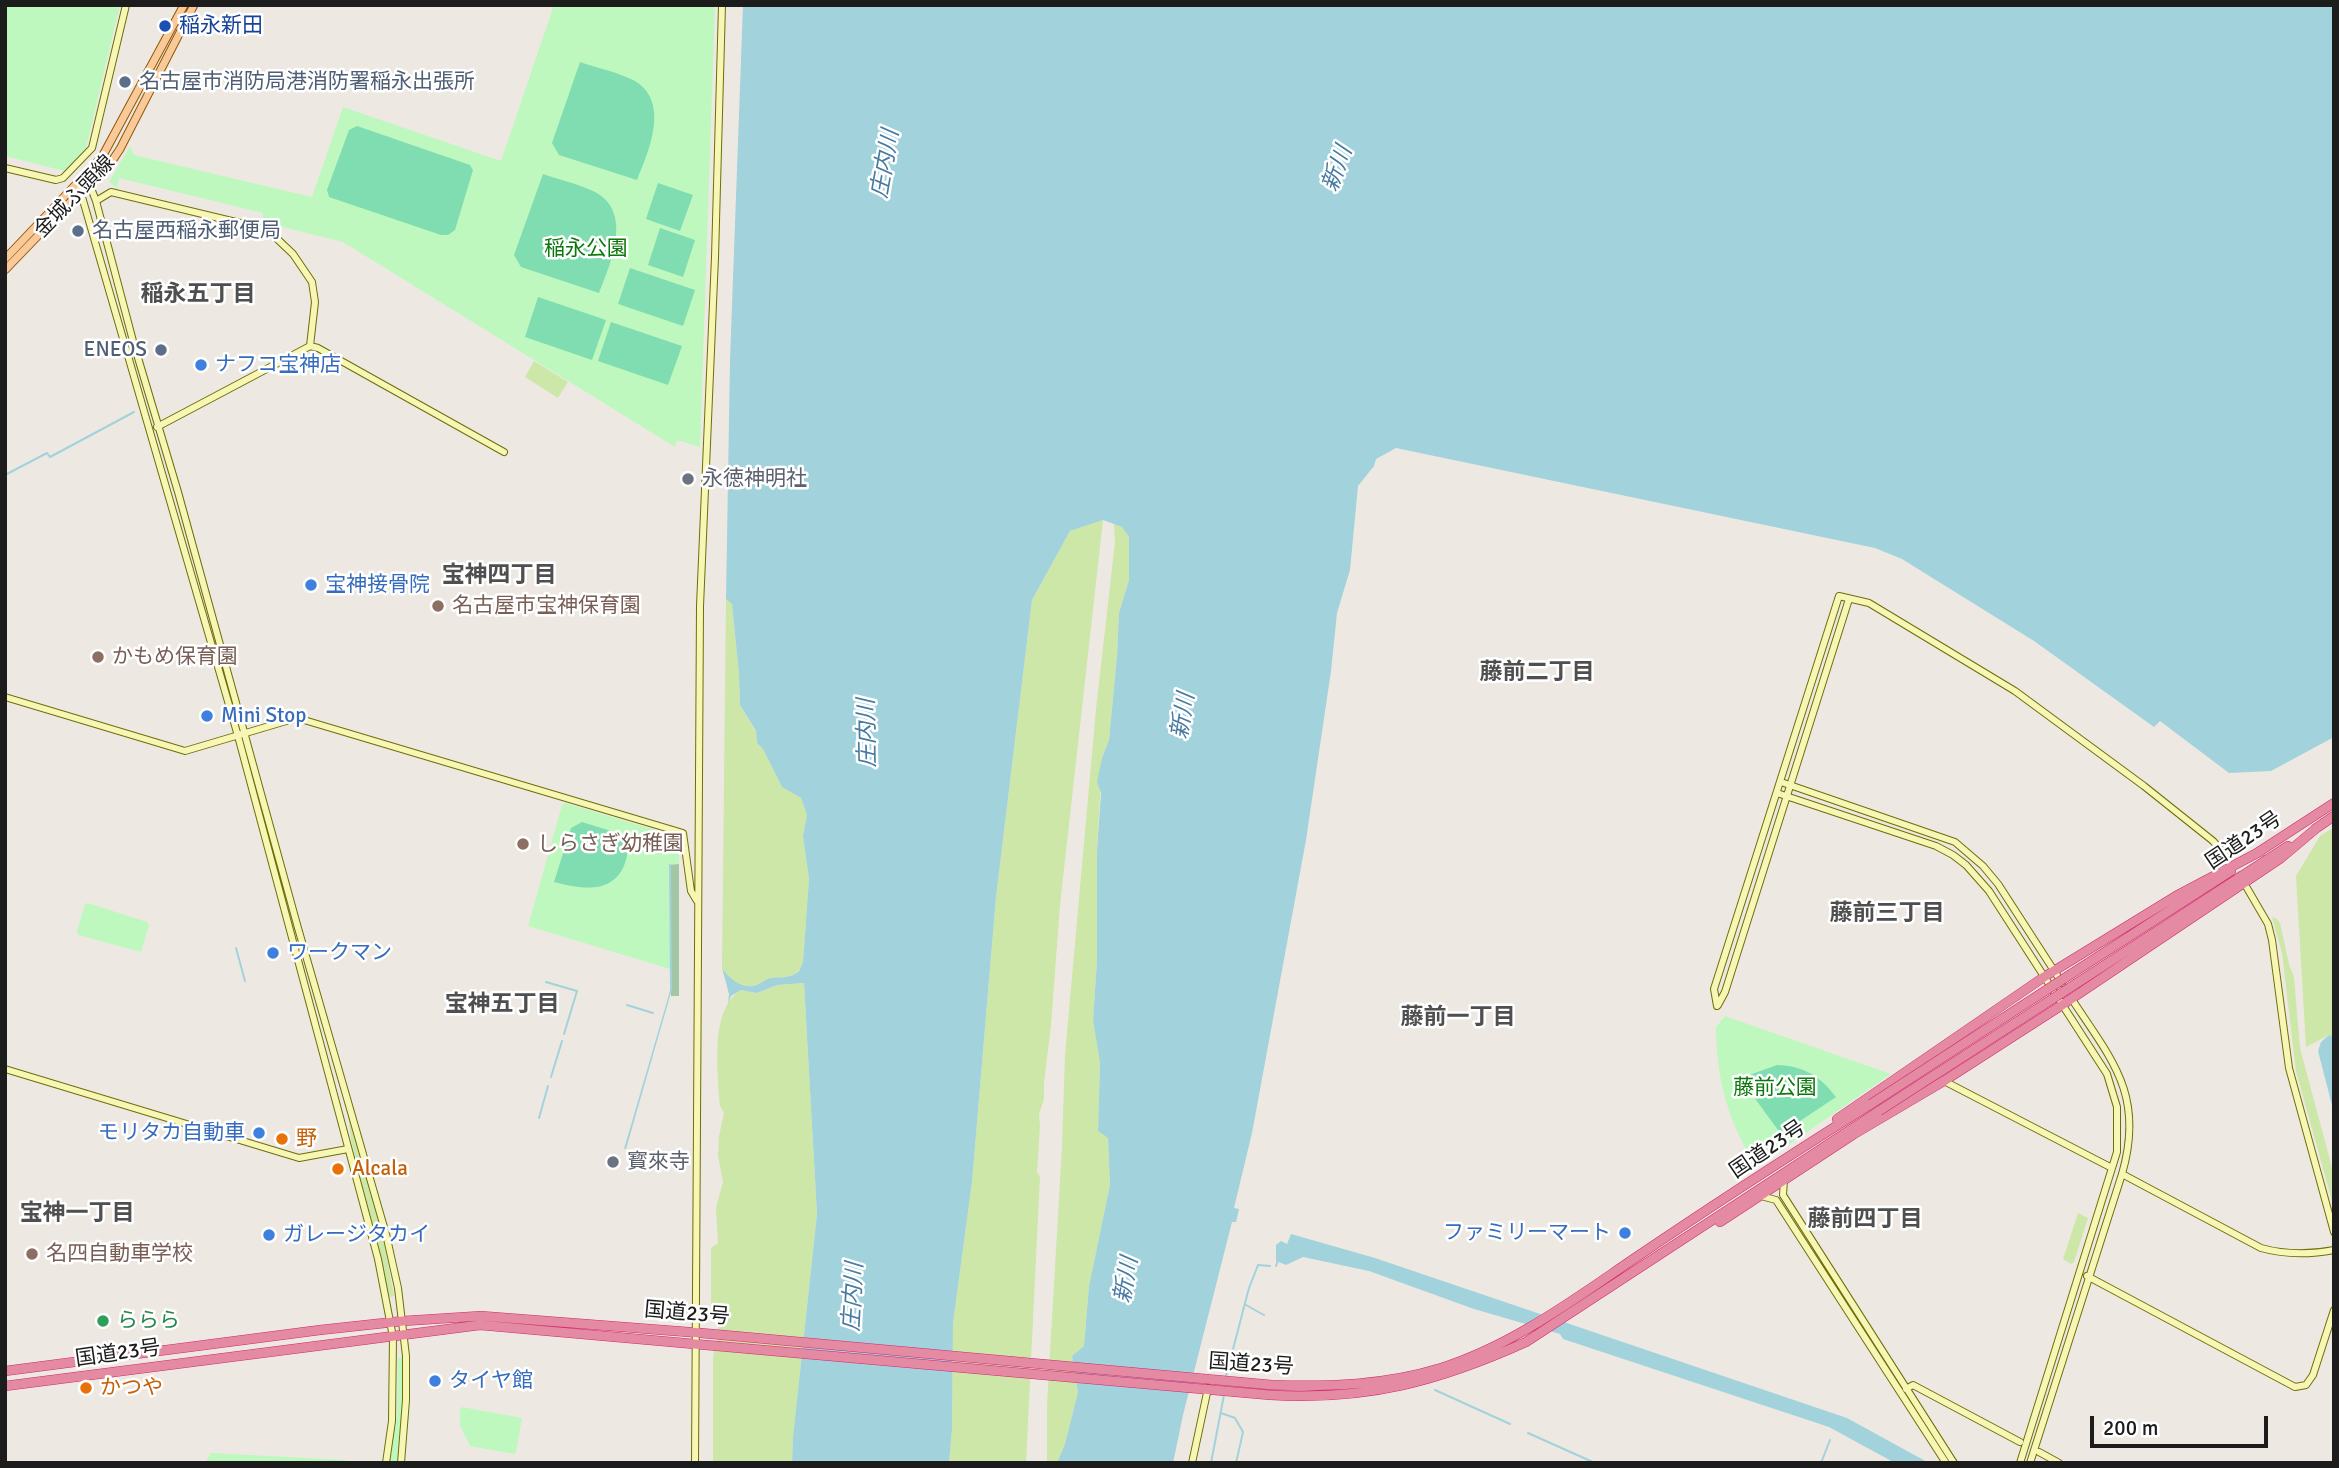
<!DOCTYPE html>
<meta charset="utf-8">
<style>
body{margin:0}
#map{position:relative;width:2339px;height:1468px;overflow:hidden;background:#ede9e2;font-family:Signika,sans-serif}
canvas{display:block}
.frame{position:absolute;inset:0;border:7px solid #1c1c1c;pointer-events:none}
.scale{position:absolute;left:2090px;top:1416px;width:178px;height:32px;box-sizing:border-box;border:4px solid #1c1c1c;border-top:0;padding-left:9px;font-size:21px;line-height:24px;white-space:nowrap;color:#1c1c1c;-webkit-text-stroke:5px #fff;paint-order:stroke}
</style>
<div id="map">
<canvas width="2339" height="1468"></canvas>
<div class="frame"></div>
<div class="scale">200 m</div>
</div>
<script>
const context = document.querySelector('canvas').getContext('2d');
context.lineJoin = 'round';
function fill(path, color) { context.fillStyle = color; context.fill(path, 'evenodd'); }
function strokePath(path, color, width, dash) { context.strokeStyle = color; context.lineWidth = width; context.lineCap = dash ? 'butt' : 'round'; context.setLineDash(dash || []); context.stroke(path); }
function drawText(font, color, halo, rows, align = 'center') {
  context.font = font + ' Signika,"Noto Sans JP",sans-serif'; context.lineWidth = 5; context.setLineDash([]); context.textBaseline = 'middle'; context.strokeStyle = halo; context.fillStyle = color; for (const [text, x, y, turn = 0] of rows) {
    context.save(); context.translate(x, y); context.rotate((+turn || 0) * Math.PI / 180); context.textAlign = isNaN(turn) ? turn : align; if (halo) context.strokeText(text, 0, 0); context.fillText(text, 0, 0); context.restore();
  }
}
fill(new Path2D(`
 M534,361L568,382L558,398L525,377Z
 M1103,520L1060,905L1051,1025L1044,1083V1099L1039,1114L1040,1126L1037,1172L1040,1176L1026,1463H949L952,1429L953,1323L972,1182L996,897L1032,600L1070,531Z
 M1114,524L1122,527L1129,537V580L1119,613L1117,656L1109,740L1102,758L1097,851V960L1093,1020L1100,1063L1098,1131L1108,1138L1110,1185L1089,1286L1084,1346L1072,1356L1078,1392L1065,1444L1057,1463H1047V1404L1062,1147L1065,1055L1096,709L1115,542Z
 M726,599L732,604L739,674L740,705L756,732L757,743L763,749L782,787L801,798L807,815L803,836L809,879L803,962C797,979 786,976 771,979C764,980 761,983 755,985C742,990 728,978 722,968Z
 M2334,827V1037L2329,1035L2306,1047L2296,876L2320,836Z
 M2272,917L2277,919L2280,923L2289,964L2294,977L2300,1048L2334,1175V1208L2296,1071L2282,953Z
 M804,983L817,1214L793,1437L792,1463H713V1357L720,1319L711,1304V1248L718,1243L716,1208L723,1182L718,1155L719,1136L724,1113L720,1106C718,1073 709,1009 741,990L757,993L777,985Z
 M348,1115L383,1236L394,1296L389,1297L351,1140Z
 M2078,1213L2088,1218L2074,1262L2071,1264L2063,1259Z`), '#cce7a8');
fill(new Path2D(`
 M671,864H679V996H671Z`), '#a3c6a6');
fill(new Path2D(`
 M5,5H120L86,148L64,171L5,156Z
 M554,5H715L700,447L677,440L675,447L343,242L283,227L278,232L271,226L262,223L263,213L119,178L117,188L109,182L130,146L134,155L312,197L343,107L501,161Z
 M565,803L679,837V864L669,865L670,969L528,926L562,805Z
 M88,903L147,922L149,925L141,952L78,935L77,931L85,904Z
 M1725,1016L1891,1074L1778,1152L1760,1147L1750,1156C1726,1115 1716,1074 1716,1027Z
 M402,1357L403,1411L398,1455L397,1463H389L397,1416L398,1358Z
 M462,1407L522,1418L516,1452L514,1454L470,1446L460,1425V1409Z
 M211,1453L345,1460L346,1461L205,1463Z`), '#bef8be');
fill(new Path2D(`
 M580,62C597,68 617,72 633,80C671,100 649,151 637,180L559,155L552,143Z
 M357,126L470,165L473,170L455,230L448,235H441L329,197L327,190L349,130Z
 M543,174C560,180 579,184 595,192C633,212 611,263 599,293L521,267L514,255Z
 M658,183L693,195L680,231L646,219Z
 M660,228L695,240L683,277L648,265Z
 M630,268L695,290L683,326L618,304Z
 M538,297L606,320L592,360L525,337Z
 M611,322L682,346L668,385L598,361Z
 M582,822L627,836C629,845 628,854 625,863C614,895 580,889 554,882L571,828Z
 M1777,1065C1804,1066 1820,1076 1836,1097L1785,1131L1778,1130L1743,1082L1752,1074Z`), '#80dcb1');
fill(new Path2D(`
 M743,5H2334V737L2271,771L2229,773L2160,721L2154,727L2034,641L1902,559L1875,548L1396,448L1376,459L1374,466L1358,486L1350,570L1337,613L1331,671L1306,840L1252,1133L1234,1208L1239,1209L1236,1222H1232L1183,1415L1173,1463H1057L1065,1444L1078,1392L1072,1356L1084,1346L1089,1286L1110,1185L1108,1138L1098,1131L1100,1063L1093,1020L1097,960V851L1101,793L1097,782L1102,758L1109,740L1117,656L1119,613L1129,580V537L1122,527L1103,520L1070,531L1032,600L996,897L972,1182L953,1323L952,1429L949,1463H792L793,1437L817,1214L804,983L777,985L757,993L741,990L731,996L728,1004L729,994L722,968C729,979 743,990 756,985C762,983 765,979 772,978C783,977 791,978 799,971L803,962L809,879L803,836L807,815L801,798L782,787L763,749L757,743L756,731L740,705L739,674L732,604L726,599L730,360Z
 M669,864H671L672,989L626,1149H624L670,991Z
 M2329,1035L2334,1037V1113L2318,1051L2321,1042Z
 M1291,1234L1375,1258L1847,1418L1929,1463H1895L1829,1427L1563,1339L1560,1334L1474,1309L1369,1271L1303,1257L1286,1265L1276,1261V1245L1281,1241L1287,1244Z`), '#a2d2db');
strokePath(new Path2D(`
 M5,475L47,453L50,457L134,412
 M236,948L245,981
 M546,982L577,991L564,1034
 M627,1005L653,1013
 M551,1077L562,1041
 M539,1118L548,1086
 M1276,1266L1278,1260
 M1246,1305L1264,1315
 M1226,1376L1249,1288L1258,1265L1270,1266
 M1435,1390L1510,1424
 M1221,1413L1235,1418L1243,1432L1236,1463
 M1528,1433L1595,1463
 M1211,1463L1224,1395
 M1821,1463L1830,1440`), '#a2d2db', 2);
strokePath(new Path2D(`
 M2227,857L2242,880`), '#c3c0ba', 6, [6, 3]);
const secondary = new Path2D(`
 M5,168L56,180L63,178L92,148L126,5
 M96,201L111,192L265,229L272,234L293,254L312,282L315,302L310,346
 M157,427L310,346L318,348L504,452
 M5,697L185,751L293,719L304,720L683,833L691,891L697,901
 M1781,782L1955,842L1983,866L1998,884L2062,983
 M1777,793L1936,846L1953,855L1966,865L1989,891L2107,1074L2117,1107V1152L2020,1463
 M2247,888L2268,924L2272,940L2289,1068L2334,1232
 M1718,1005L1725,992L1849,599
 M1717,1006L1714,989L1839,596L1869,603L2015,691L2144,786L2213,841L2227,857
 M5,1069L299,1158L348,1149
 M1944,1081L2112,1168
 M2122,1174L2261,1248C2286,1255 2308,1255 2334,1250
 M1784,1180L1783,1195L1954,1463
 M1761,1196L1776,1200L1946,1463
 M2087,1276L2295,1387L2306,1385L2313,1375L2334,1310
 M1906,1389L1913,1385L2020,1442
 M2039,1452L2059,1463
 M386,1463L392,1421L393,1337L378,1259L238,736L78,183H89L96,201L133,341L178,492L298,928L386,1234L398,1288L406,1356V1400L401,1463
 M695,1463L700,606L715,257L722,5
 M1192,1463L1208,1388
 M2030,1463L2122,1174C2145,1095 2112,1060 2071,998`);
const primary = new Path2D(`
 M5,259L102,157L184,5
 M5,270L81,191L110,164L120,149L194,5`);
const highway = new Path2D(`
 M2315,829L2334,816
 M2257,853L2334,803
 M2071,974L2231,871
 M2077,983L2288,846
 M1837,1119L2044,977L2176,896L2261,851
 M1720,1222L1854,1134L1944,1081L2062,1005L2281,858L2319,826
 M5,1371L320,1330L403,1321L481,1316L701,1333L1272,1385C1329,1387 1386,1385 1441,1368C1513,1345 1573,1300 1635,1258C1713,1205 1792,1154 1871,1104
 M5,1386L480,1325L1270,1395C1366,1401 1440,1381 1526,1342L1879,1111`);
strokePath(secondary, '#6c6f07', 8);
strokePath(primary, '#915703', 9);
strokePath(highway, '#d3276f', 10);
strokePath(secondary, '#f8f6b5', 6);
strokePath(primary, '#fac99a', 7);
strokePath(highway, '#e48aa2', 9);
const highwayBridge = new Path2D(`
 M1871,1104L2071,974
 M1879,1111L2077,983`);
strokePath(highwayBridge, '#d3276f', 10, []);
strokePath(highwayBridge, '#e48aa2', 9);
for (const [x, y, r, color] of [
 [165,26,7,"#1a4fb4"],
 [125,82,7,"#5c6f8a"],
 [78,231,7,"#5c6f8a"],
 [161,350,7,"#5c6f8a"],
 [201,365,7,"#3f7fe0"],
 [688,479,7,"#6b7280"],
 [311,585,7,"#3f7fe0"],
 [438,606,7,"#8d6e63"],
 [98,657,7,"#8d6e63"],
 [207,716,7,"#3f7fe0"],
 [523,844,7,"#8d6e63"],
 [273,953,7,"#3f7fe0"],
 [259,1133,7,"#3f7fe0"],
 [282,1139,7,"#e8710a"],
 [613,1162,7,"#6b7280"],
 [338,1169,7,"#e8710a"],
 [1625,1233,7,"#3f7fe0"],
 [269,1235,7,"#3f7fe0"],
 [32,1254,7,"#8d6e63"],
 [103,1321,7,"#2e9e5b"],
 [435,1381,7,"#3f7fe0"],
 [86,1388,7,"#e8710a"]
]) { const dot = new Path2D(); dot.arc(x, y, r, 0, 2 * Math.PI); context.fillStyle = color; context.fill(dot); strokePath(dot, '#fff', 2.5); }
drawText('21px', '#164399', '#fff', [
 ["稲永新田",179,26]
], 'left');
drawText('21px', '#4e5e75', '#fff', [
 ["名古屋市消防局港消防署稲永出張所",139,82],
 ["名古屋西稲永郵便局",92,231],
 ["ENEOS",147,350,"right"]
], 'left');
drawText('21px', '#1c1c1c', '#fff', [
 ["金城ふ頭線",75,197,-46],
 ["国道23号",2244,841,-34],
 ["国道23号",1768,1150,-34],
 ["国道23号",687,1314,5],
 ["国道23号",118,1354,-8],
 ["国道23号",1251,1365,4]
]);
drawText('21px', '#0d770e', '#fff', [
 ["稲永公園",586,249],
 ["藤前公園",1775,1088]
]);
drawText('21px', '#366cbe', '#fff', [
 ["ナフコ宝神店",215,365],
 ["宝神接骨院",325,585],
 ["Mini Stop",221,716],
 ["ワークマン",287,953],
 ["モリタカ自動車",245,1133,"right"],
 ["ファミリーマート",1611,1233,"right"],
 ["ガレージタカイ",283,1235],
 ["タイヤ館",449,1381]
], 'left');
drawText('21px', '#5b616d', '#fff', [
 ["永徳神明社",702,479],
 ["寳來寺",627,1162]
], 'left');
drawText('21px', '#785e54', '#fff', [
 ["名古屋市宝神保育園",452,606],
 ["かもめ保育園",112,657],
 ["しらさぎ幼稚園",537,844],
 ["名四自動車学校",46,1254]
], 'left');
drawText('21px', '#c56008', '#fff', [
 ["野",296,1139],
 ["Alcala",352,1169],
 ["かつや",100,1388]
], 'left');
drawText('21px', '#27864d', '#fff', [
 ["ららら",117,1321]
], 'left');
drawText('italic 23px', '#487ba1', '#fff', [
 ["庄内川",886,164,-80],
 ["新川",1338,169,-70],
 ["新川",1184,716,-81],
 ["庄内川",868,733,-91],
 ["新川",1127,1280,-80],
 ["庄内川",854,1297,-87]
]);
drawText('bold 23px', '#4f4f4f', '#fff', [
 ["稲永五丁目",198,295],
 ["宝神四丁目",499,576],
 ["藤前二丁目",1537,673],
 ["藤前三丁目",1887,914],
 ["宝神五丁目",502,1005],
 ["藤前一丁目",1458,1018],
 ["宝神一丁目",77,1214],
 ["藤前四丁目",1865,1220]
]);
</script>
